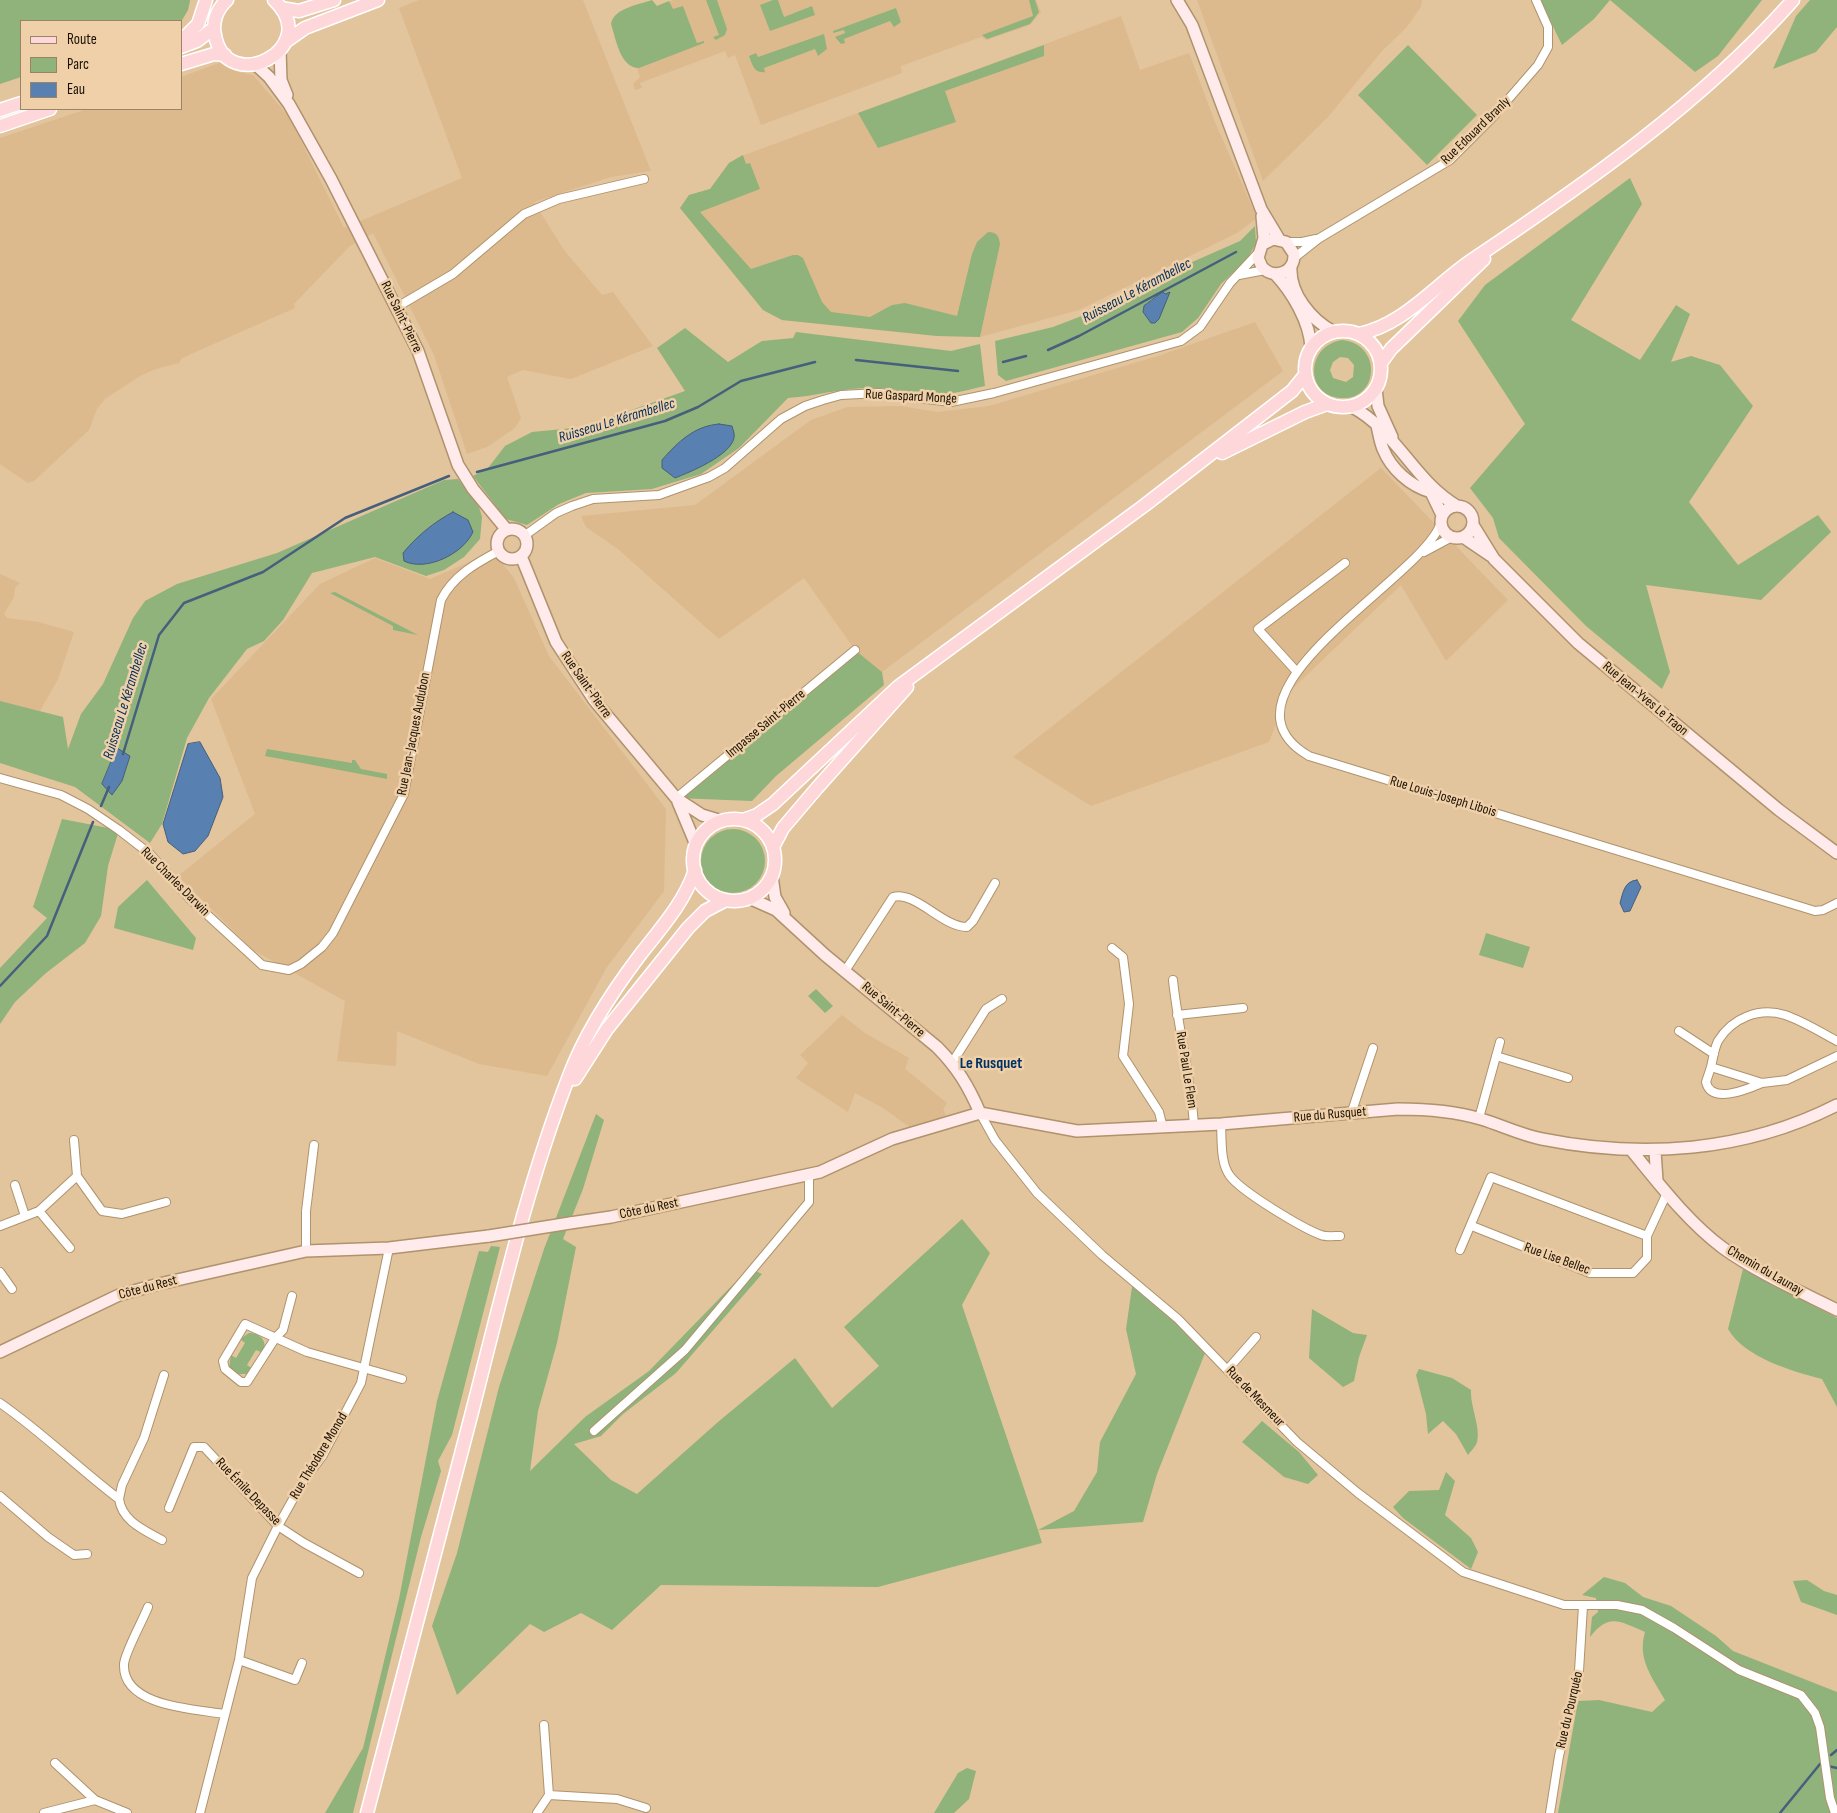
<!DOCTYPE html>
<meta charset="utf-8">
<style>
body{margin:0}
#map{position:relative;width:1837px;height:1813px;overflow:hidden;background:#e2c49d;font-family:"Sofia Sans Condensed",sans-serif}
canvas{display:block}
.legend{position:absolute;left:20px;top:20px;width:162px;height:90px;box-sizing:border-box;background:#efd0a9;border:1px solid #9a8467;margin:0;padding:6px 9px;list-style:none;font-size:15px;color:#1b1104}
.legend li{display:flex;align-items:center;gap:10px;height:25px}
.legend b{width:25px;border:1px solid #9a8467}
</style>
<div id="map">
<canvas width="1837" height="1813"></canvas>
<ul class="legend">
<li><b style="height:6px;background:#fed7da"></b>Route</li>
<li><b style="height:14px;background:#90b37b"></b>Parc</li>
<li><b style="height:14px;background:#5880b0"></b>Eau</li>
</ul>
</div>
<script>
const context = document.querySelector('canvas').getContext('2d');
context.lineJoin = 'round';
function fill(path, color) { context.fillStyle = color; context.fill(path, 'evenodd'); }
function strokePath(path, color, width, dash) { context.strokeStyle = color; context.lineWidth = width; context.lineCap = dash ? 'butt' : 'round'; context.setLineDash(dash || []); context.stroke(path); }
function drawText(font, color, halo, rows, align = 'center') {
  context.font = font + ' "Sofia Sans Condensed",sans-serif'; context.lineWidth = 5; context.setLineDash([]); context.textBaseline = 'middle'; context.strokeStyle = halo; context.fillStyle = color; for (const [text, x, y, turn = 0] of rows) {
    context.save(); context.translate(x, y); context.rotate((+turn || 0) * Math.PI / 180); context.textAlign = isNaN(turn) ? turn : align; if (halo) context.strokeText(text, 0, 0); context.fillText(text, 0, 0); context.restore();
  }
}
fill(new Path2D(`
 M419,0H583L651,171L611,177L534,202L564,250L602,295L613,292L653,346L571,379L523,370L507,377L521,418L515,428L487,447L467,454L434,355L373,233L350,246L294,304L295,308L182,358L179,363L156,369L140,376L105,399L97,409L89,430L34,481L28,483L0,464V138L87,109H181V77L219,63L238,72L253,75L289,117L344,228L462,178L399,8Z
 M673,0H1036L1041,12L1030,25L987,40L981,37L901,66L902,73L761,125L735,55L728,58L725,51L640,83L642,88L635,90L633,84L640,77L637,68L612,23Z
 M1197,0H1422L1421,7L1406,28L1382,51L1328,117L1263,181Z
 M1121,16L1140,70L1189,53L1215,122L1257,218L1237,233L1079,310L980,337L937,336L782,320L763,310L680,208L689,195L710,189L729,163L739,157Z
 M1255,322L1283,371L882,672L855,650L804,578L719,639L619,550L586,527L581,516L695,505L811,420L847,407L901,406L937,412L989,406L1161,355Z
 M1381,468L1508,600L1446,661L1401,585L1288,693L1269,742L1091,806L1013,757Z
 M493,552L514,578L549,656L666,809L664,891L607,967L547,1076L479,1064L397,1031L396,1066L337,1061L345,1001L253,950L178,876L255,814L211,699L320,584L375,558L430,579Z
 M0,574L20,583L15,588L14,597L4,614L7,618L38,622L74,632L58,679L40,711L0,702Z
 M842,1015L865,1033L909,1058L905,1069L947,1103L943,1109L946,1116L911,1128L883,1108L855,1093L848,1112L796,1078L808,1063L800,1055Z`), '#ddba8d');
fill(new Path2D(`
 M0,0H190V1L188,10L181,22L21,21V77L0,84Z
 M652,0L657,6L669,1L673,9L683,6L697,43L704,41V43L639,68C620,68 616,39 611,24C614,8 638,5 652,0Z
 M706,0H717L727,29L725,35L716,40L713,37L719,35Z
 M773,0H778L784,17L812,6L815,15L770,31L760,5Z
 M1029,0H1035L1039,12L1030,24L987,39L982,35L1033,16Z
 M1540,0H1762L1718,56L1695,72L1610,0L1594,19L1562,45Z
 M1810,0H1837V27L1816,52L1773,69L1796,16Z
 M896,8L901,22L894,27L890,21L844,39L845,43L841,44L835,37L845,33L844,30L833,33V31Z
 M824,34L827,49L818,56L815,49L764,68L765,72C754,74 752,64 749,56L756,53L758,57Z
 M1044,45V56L945,91L956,122L878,148L858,113Z
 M1408,45L1477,115L1427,165L1358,95Z
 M743,155L746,164L750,163L760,189L700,212L751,269L793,255H798L803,258L822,302L831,312L870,317L892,305L905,303L957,316L972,254L977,242L988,232C997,232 999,236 1000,244L980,337L937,336L782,320L763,310L680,208L689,195L710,189L729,163Z
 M1630,178L1642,204L1571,320L1640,360L1676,305L1690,314L1671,362L1691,356L1720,365L1753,406L1689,502L1738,565L1818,515L1831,532L1761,600L1646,585L1670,672L1662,689L1586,626L1499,538L1493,518L1470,488L1525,424L1458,321L1485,285Z
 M1255,226L1256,243L1248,258L1221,284L1198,318L1182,332L1006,381L998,375L995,341L1053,327L1113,304L1190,263L1240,241Z
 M685,328L728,362L762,341L793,338L796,332L951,351L980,344L985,386C967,390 948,396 928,394C911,393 893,388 875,388C845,387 817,396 788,398L739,448L701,474L652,489L586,493L559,504L527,525L506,519L473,476L488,468L505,446L532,432L584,427L685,391L657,348Z
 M1342,340C1383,344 1379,401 1341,398C1305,396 1305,346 1342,340ZM1340,357L1348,358L1354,365L1353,377L1346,382L1333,378L1330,370L1333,362Z
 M458,479L479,507L482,517L480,539L464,557L444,570L426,576L375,557L312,573L283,620L264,641L247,649L209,698L187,738L162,824L150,843L75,787L0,763V701L63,717L68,749L81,714L103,684L133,618L145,601L177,584L277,553L444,480Z
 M335,592L418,635L393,630V626L330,593Z
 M855,650L882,672L884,685L776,776L752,801L676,798Z
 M267,749L352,763V760H355L361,769L387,774V779L265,756Z
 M62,819L119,830L108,866L101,916L85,943L46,973L15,1002L0,1024V968L47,918L33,907Z
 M701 861a32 32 0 1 1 64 0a32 32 0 1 1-64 0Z
 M147,880L196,938L193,950L114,928L118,907Z
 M1486,933L1530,947L1523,968L1479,955Z
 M816,989L833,1006L825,1013L808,996Z
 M596,1114L604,1120L583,1189L563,1239L576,1247L557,1343L538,1411L530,1471L585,1417L649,1371L749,1268L762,1274L676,1373L623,1414L601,1436L574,1444L611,1480L637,1494L718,1422L795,1358L832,1408L879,1366L844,1327L962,1219L990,1253L962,1305L1038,1530L1074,1511L1097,1472L1100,1442L1136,1374L1126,1329L1133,1280L1207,1348L1157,1474L1143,1522L1038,1530L1042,1543L878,1587L661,1585L612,1630L581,1613L544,1632L530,1624L457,1695L432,1626L457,1553L499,1387L544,1249Z
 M491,1246L500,1247L452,1435L438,1461L441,1471L421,1537L353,1813H325L363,1748L399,1599L437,1401L479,1251L488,1252Z
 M1743,1269L1837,1318V1407L1822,1379C1792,1371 1745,1358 1728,1329Z
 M1312,1309L1353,1333L1367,1335L1359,1357L1354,1381L1343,1387L1309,1358Z
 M249,1333C261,1333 268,1342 263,1353L256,1350L247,1365L253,1369L247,1374H237L229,1368L231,1355L236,1358L245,1343L240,1339Z
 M1419,1369L1452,1378L1471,1390C1470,1406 1481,1428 1477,1442C1476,1446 1471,1451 1468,1455L1456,1434L1443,1421L1428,1434L1426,1414L1416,1375Z
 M1262,1421L1299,1452L1318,1475L1308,1484L1284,1477L1242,1442Z
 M1446,1472L1455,1481L1445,1515L1471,1538L1478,1552L1471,1569L1403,1518L1393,1507L1409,1491L1439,1490Z
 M1604,1577L1625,1583L1643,1597L1671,1606L1716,1636L1733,1651L1837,1692V1813H1558L1578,1701L1599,1700L1652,1712L1665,1700C1652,1677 1637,1659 1645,1632C1619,1621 1609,1613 1590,1637L1592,1617L1598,1612L1596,1598L1582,1595Z
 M1807,1580L1824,1591L1837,1595V1615L1801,1602L1793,1581Z
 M967,1768L976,1771L969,1799L954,1813H934L958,1773Z`), '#90b37b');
const water = new Path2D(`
 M1163,292L1165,294L1170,292L1159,319L1155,323H1151L1143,312L1144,306Z
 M719,424L732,426C733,430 735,434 734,438C730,456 690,472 675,478L662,468V460C678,442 694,426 719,424Z
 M453,512L468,520L473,532C463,554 426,572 404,561L403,553C417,536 434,522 453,512Z
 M200,742L220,778L223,797L208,836L195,851L183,854L168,842L163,824L188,744Z
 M117,748L130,756L122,781L112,795L102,784Z
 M1637,880L1641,887L1630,911L1624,912L1620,903C1623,893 1624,881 1637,880Z`);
fill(water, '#5880b0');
strokePath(water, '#465f7c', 1);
strokePath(new Path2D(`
 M1048,350L1079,336L1236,252
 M856,360L958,371
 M1003,362L1026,356
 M477,472L665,421L698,407L741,381L815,362
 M123,754L159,635L184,603L263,572L345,518L449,476
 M101,806L109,787
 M0,986L47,936L93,822
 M1831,1755L1837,1750
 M1828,1766L1837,1768
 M1780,1813L1820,1764H1823`), '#465f7c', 2.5);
const street = new Path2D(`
 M1286,242H1302L1316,239
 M1294,258L1318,239L1450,160L1492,118L1538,65L1548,47V27L1536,0
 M1239,275L1265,270
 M397,307L453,274L524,214L559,199L644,179
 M1440,525C1419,581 1203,694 1309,756L1815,911L1823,910L1837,903
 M524,536L556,513L572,506L593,499L659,495L709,477L725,468L781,419L805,406L823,400L841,395L879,393L951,402L994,393L1181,341L1200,327L1230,283L1258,253
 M1424,552L1450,538
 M1297,672L1258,629L1345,563
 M0,778L61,795L88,809L119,830L150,854L189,898L262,965L289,970L301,964L322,947L333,933L404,794L441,600C453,576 476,563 499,551
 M676,798L855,650
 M1112,948L1123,957L1129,1004L1123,1056L1159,1112L1163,1128
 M845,971L893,897C916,891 942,927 967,927L973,921L995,883
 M1173,980C1178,1029 1191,1076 1194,1126
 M1177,1015L1243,1008
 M1679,1031L1714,1054
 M1837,1041C1820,1032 1803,1021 1785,1015C1759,1007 1732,1018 1718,1041C1714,1049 1713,1059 1711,1067L1762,1083L1787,1080L1837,1056
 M1496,1056L1568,1078
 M952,1063L986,1009L1002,999
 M1711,1067L1706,1082C1711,1105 1748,1089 1762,1083
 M980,1113L995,1140L1037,1193L1102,1255L1178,1319L1297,1442L1358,1493L1463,1572L1564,1605H1617L1642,1610L1674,1628L1739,1670L1801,1695L1815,1713L1820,1727L1830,1798L1835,1813
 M1351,1114L1373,1048
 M1479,1118L1500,1042
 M1221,1124C1222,1140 1220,1163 1230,1176C1242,1192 1302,1228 1321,1235C1326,1237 1334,1236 1340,1236
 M77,1176L102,1211L122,1214L166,1202
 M15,1185L25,1216
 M39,1211L70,1248
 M0,1226L39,1211L77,1176L74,1140
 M1472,1226L1590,1273H1633L1647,1258V1236L1667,1193
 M1460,1250L1491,1177L1647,1236
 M306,1251V1211L314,1145
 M0,1272L12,1289
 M292,1296L283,1330L276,1337L247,1382H241L225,1369L223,1361L245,1324L307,1352L402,1379
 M1228,1369L1256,1337
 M0,1403C42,1432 78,1468 119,1499C122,1521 144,1530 162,1540
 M594,1431L685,1350L809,1202V1175
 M0,1496L48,1537L74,1555L87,1554
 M119,1499L122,1485L144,1438L164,1375
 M169,1508L194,1447H204L278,1526L304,1543L359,1573
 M148,1607C143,1620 125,1652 124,1664C122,1707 195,1709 225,1714
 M239,1660L295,1680L302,1663
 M55,1763L95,1800L127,1813
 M549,1795L617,1799L646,1808
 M44,1813L95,1800
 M200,1813L239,1660L252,1578L278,1526L302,1483L323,1455L361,1383L389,1248
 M537,1813L549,1795L544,1725
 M1550,1813L1559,1756L1579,1671L1583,1606`);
const secondary = new Path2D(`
 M1177,0L1192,25L1261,209L1279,239
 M280,50L281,80L287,95
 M256,65L269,77L289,104L331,179L418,351L458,465L473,489L507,530
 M1262,216L1264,238L1258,258L1262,267C1274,280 1295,273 1294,254L1286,242L1273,239L1263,244
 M1291,266C1289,293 1311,320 1334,332
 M1275,274C1292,292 1310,322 1311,348
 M1376,388L1378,406L1392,437
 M1352,407C1396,430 1414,481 1457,506
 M1377,426C1379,434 1380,442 1383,449C1391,469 1410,486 1431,492
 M1428,486L1442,515
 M1441 522a16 16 0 1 1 32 0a16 16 0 1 1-32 0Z
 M1473,525L1494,559L1578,643L1779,810L1837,853
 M497 544a15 15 0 1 1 30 0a15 15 0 1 1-30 0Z
 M1463,537L1491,556
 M521,556L556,642L594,700L676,798L702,815L722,821
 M678,802L696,845
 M772,876L775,897L784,913
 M749,898L776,910L825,955L937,1047C957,1067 969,1087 980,1113
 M1632,1151C1660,1185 1688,1222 1723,1248C1758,1273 1799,1291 1837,1310
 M1655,1151L1657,1181
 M570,1223L611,1217L820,1172L892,1139L980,1113L1077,1131L1221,1124L1398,1109C1426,1109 1454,1111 1481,1119C1501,1125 1521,1135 1542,1139C1642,1159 1745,1152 1837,1105
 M0,1352L119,1295L159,1284L306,1251L389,1248L489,1236`);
const primary = new Path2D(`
 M227,0C217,9 212,22 215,35C226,98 325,48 274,0
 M281,8L299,11L334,0
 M181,41L198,24L206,0
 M285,42L305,28L378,0
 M181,47L197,41L214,28
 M181,64L214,54L225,55
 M0,110L21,103
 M0,126L50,109
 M1305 369a38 38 0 1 1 76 0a38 38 0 1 1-76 0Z
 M1359,334C1404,325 1435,285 1472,260C1585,184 1702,103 1793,0
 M1381,363L1391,349L1484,259
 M1222,453L1305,412L1327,404
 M693 860a41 41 0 1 1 82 0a41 41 0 1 1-82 0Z
 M743,820L757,815L773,804L899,686L1145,505L1292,391L1305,375
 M773,847L783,828L817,788L907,687
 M575,1079L607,1029L688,928L705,911L726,900
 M367,1813C401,1679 438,1546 472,1412C501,1299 527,1185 569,1076C585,1033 612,992 640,955C661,928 684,903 695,870`);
strokePath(street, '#af936d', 10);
strokePath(secondary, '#af936d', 14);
strokePath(primary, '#fff', 15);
strokePath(street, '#fff', 8);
strokePath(secondary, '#ffebec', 11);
strokePath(primary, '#fed7da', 12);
const secondaryBridge = new Path2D(`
 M489,1236L570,1223`);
strokePath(secondaryBridge, '#af936d', 14, []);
strokePath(secondaryBridge, '#ffebec', 11);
drawText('14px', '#1b1104', '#efd0a9', [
 ["Rue Edouard Branly",1476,131,-44],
 ["Rue Saint-Pierre",401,317,64],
 ["Rue Gaspard Monge",911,397,3],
 ["Rue Saint-Pierre",586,685,55],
 ["Rue Jean-Yves Le Traon",1645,699,40],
 ["Impasse Saint-Pierre",766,724,-40],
 ["Rue Jean-Jacques Audubon",414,734,-79],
 ["Rue Louis-Joseph Libois",1443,797,17],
 ["Rue Charles Darwin",175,882,45],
 ["Rue Saint-Pierre",893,1010,40],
 ["Rue Paul Le Flem",1186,1070,81],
 ["Rue du Rusquet",1330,1115,-5],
 ["Côte du Rest",649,1209,-12],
 ["Rue Lise Bellec",1557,1259,20],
 ["Chemin du Launay",1765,1271,30],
 ["Côte du Rest",148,1288,-15],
 ["Rue de Mesmeur",1255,1397,46],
 ["Rue Théodore Monod",319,1456,-59],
 ["Rue Émile Depasse",248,1492,46],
 ["Rue du Pourquéo",1570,1710,-77]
]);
drawText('italic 15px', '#032f5d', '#efd0a9', [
 ["Ruisseau Le Kérambellec",1137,291,-28],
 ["Ruisseau Le Kérambellec",617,421,-17],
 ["Ruisseau Le Kérambellec",126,701,-73]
]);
drawText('bold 16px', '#013263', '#efd0a9', [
 ["Le Rusquet",991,1064]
]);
</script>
